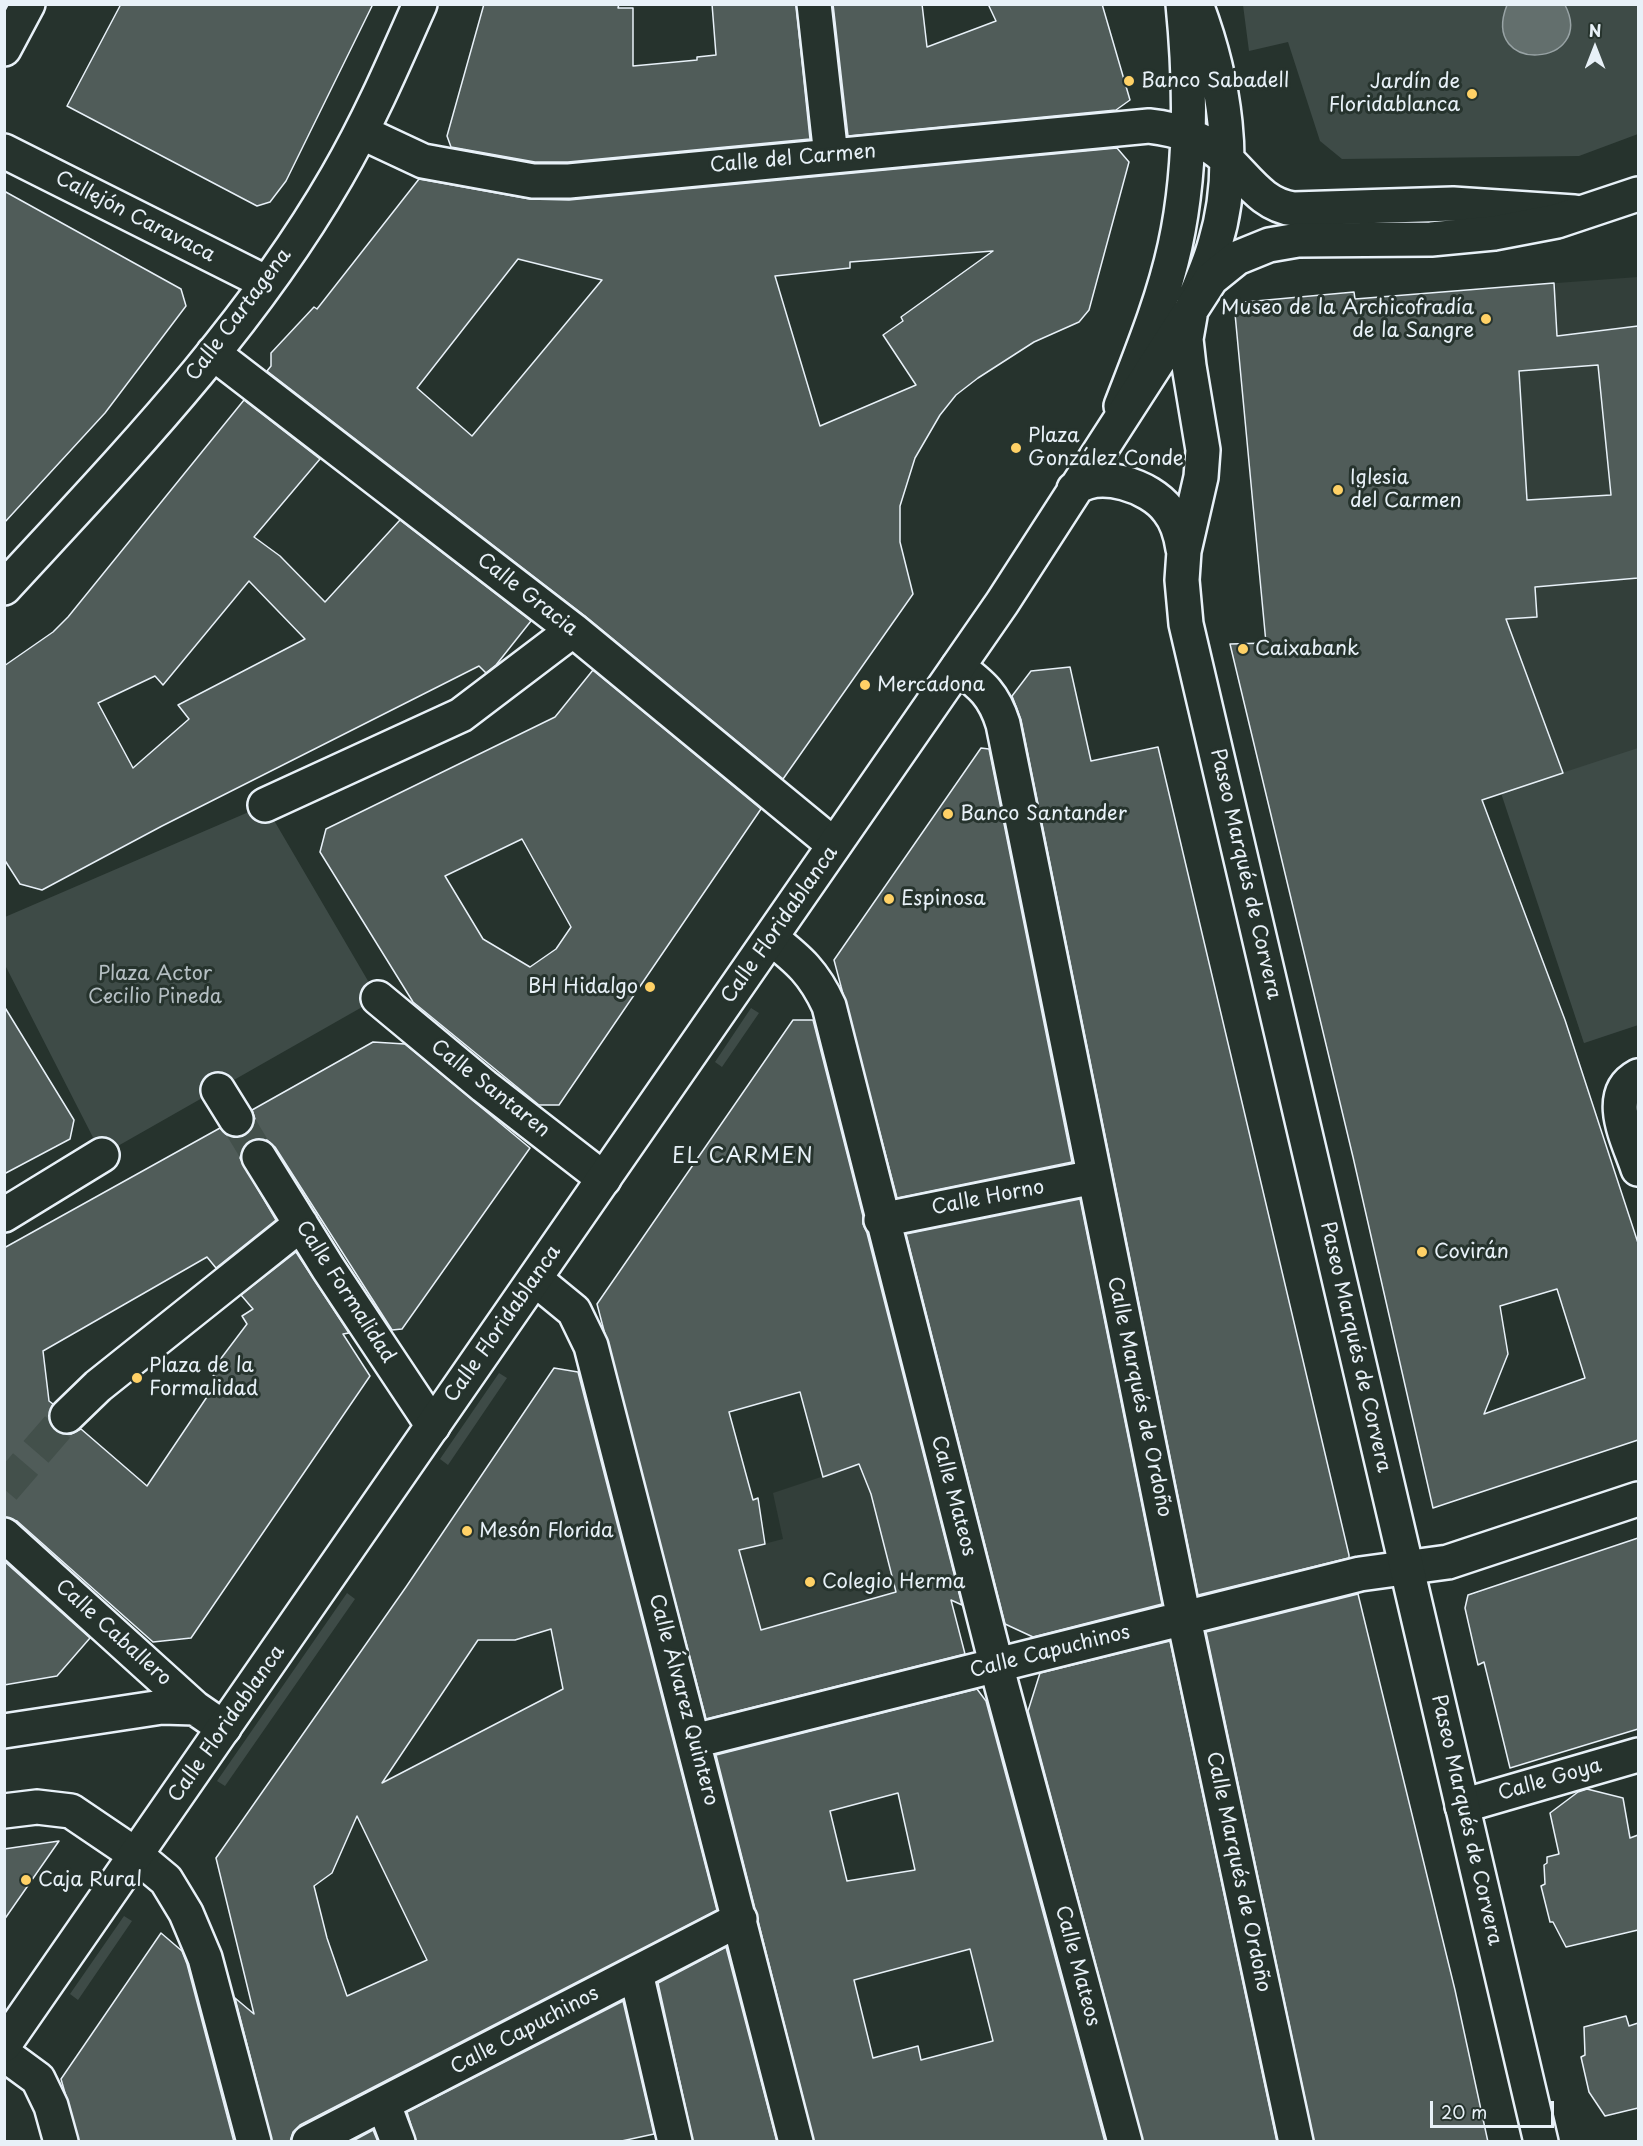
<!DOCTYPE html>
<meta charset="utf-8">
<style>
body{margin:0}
#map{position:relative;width:1643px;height:2146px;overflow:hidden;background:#26332d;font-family:"Playpen Sans",sans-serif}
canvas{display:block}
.frame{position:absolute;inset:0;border:6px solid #e8f1f8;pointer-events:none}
.north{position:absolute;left:1565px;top:18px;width:60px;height:60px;-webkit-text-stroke:4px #26332d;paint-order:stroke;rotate:0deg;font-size:16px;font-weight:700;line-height:24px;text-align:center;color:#e8f1f8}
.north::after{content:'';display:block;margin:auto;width:21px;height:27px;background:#e8f1f8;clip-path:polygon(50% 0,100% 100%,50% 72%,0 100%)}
.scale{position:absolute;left:1430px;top:2101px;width:124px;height:27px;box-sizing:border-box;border:3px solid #e8f1f8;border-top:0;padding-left:8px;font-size:18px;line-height:21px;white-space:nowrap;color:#e8f1f8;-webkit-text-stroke:4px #26332d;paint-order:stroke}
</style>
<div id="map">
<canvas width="1643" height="2146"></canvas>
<div class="frame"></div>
<div class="north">N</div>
<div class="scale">20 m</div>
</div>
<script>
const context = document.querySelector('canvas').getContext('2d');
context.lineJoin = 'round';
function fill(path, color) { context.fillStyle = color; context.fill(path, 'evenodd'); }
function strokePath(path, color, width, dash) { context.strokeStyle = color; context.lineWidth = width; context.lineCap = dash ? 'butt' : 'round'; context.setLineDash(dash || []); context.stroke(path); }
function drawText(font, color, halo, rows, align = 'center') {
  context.font = font + ' "Playpen Sans",sans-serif'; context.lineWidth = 6; context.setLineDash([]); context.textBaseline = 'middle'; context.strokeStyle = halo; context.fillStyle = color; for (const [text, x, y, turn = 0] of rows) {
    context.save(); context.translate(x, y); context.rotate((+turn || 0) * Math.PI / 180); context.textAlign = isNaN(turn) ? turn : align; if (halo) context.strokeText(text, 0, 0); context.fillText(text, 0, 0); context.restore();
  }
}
fill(new Path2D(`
 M1638,277V1025L1584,1043L1430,561L1408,294Z
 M860,1464L872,1495L887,1559L937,1545L965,1655L820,1692L799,1619L761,1630L749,1589L670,1568L783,1539L773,1493Z`), '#333f3a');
fill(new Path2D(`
 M1243,5H1638V134L1579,156L1342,159L1320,141L1288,42L1249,51Z
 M1638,748V1025L1584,1043L1501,793Z
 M265,805L378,998L102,1155L5,965V917Z
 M751,1008L759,1013L722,1067L715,1062Z
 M499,1373L507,1378L448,1465L440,1459Z
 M347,1593L355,1599L225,1786L217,1781Z
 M124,1916L132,1921L78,2000L70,1994Z`), '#3e4b47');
const water = new Path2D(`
 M1507,5H1565C1597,67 1479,76 1507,5Z`);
fill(water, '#636f6d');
strokePath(water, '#98a3a5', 1.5);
const building = new Path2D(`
 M121,4H373L286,181L270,202L257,206L67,106Z
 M484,4H619L618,8H633V66L697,60V57L716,55L712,4H796L810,139L568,162H535L451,147L447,136Z
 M833,4H922L927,47L996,21L988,4H1102L1130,100L1116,110L848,136Z
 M1117,148L1129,162L1089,310L1079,322L1034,342L978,378L956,395L940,415L915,458L900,506V542L913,594L783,779L585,616L267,371L271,366V353L314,307L317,309L419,179L530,199L569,200ZM993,251L901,317L903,321L883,335L916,385L820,426L775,276L850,268V262ZM518,259L602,280L472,436L417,388Z
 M4,191L181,289L186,306L105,413L4,523Z
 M1554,283L1557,336L1638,326V578L1535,587L1537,617L1506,619L1563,773L1482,800L1565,1020L1638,1243V1440L1433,1508L1353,1157L1230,644L1266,643L1234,303L1354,292L1355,299ZM1598,365L1611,495L1527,500L1519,371ZM1557,1289L1585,1378L1484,1414L1508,1354L1500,1306Z
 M244,400L320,459L254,537L280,556L325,602L400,520L531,621L496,665L486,673L479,666L162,826L42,890L20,884L4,859V666L53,632L68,617ZM249,581L305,639L178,705L189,719L133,768L98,703L155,676L163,685Z
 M1070,667L1091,761L1158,747L1349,1555V1558L1198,1595L1021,720L1012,696L1031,671Z
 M593,670L761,809L559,1105H539L413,1002L320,852L326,829L555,717ZM522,839L571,927L556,949L530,967L483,939L445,876Z
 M981,748L989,749L1072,1162L897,1198L834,960Z
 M4,1006L74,1120L70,1139L4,1174Z
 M793,1020H813L863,1216V1224L867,1233L962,1605L951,1600L965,1654L706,1719L597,1304ZM800,1392L823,1477L859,1464L871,1494L896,1592L761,1630L739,1550L765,1544L758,1498L753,1500L729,1412Z
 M373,1042L405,1044L530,1148L402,1329L392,1330L275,1147L267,1140L258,1138L249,1141L243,1148L240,1158L276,1220L216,1268L207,1257L43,1351L49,1401L53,1404L49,1420L53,1429L61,1434H71L81,1429L147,1486L219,1379L210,1373L247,1324L242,1316L253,1309L241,1295L296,1252L349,1333L343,1334L370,1376L191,1638L153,1642L17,1521L4,1517V1248L220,1128L228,1136L237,1138L245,1135L253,1127L255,1119L252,1110Z
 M1080,1199L1162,1604L1033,1637L1005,1624L906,1234Z
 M554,1368L578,1372L717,1910L300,2125L293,2132L290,2142H272L235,1998L254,2014L216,1858L406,1587ZM551,1629L563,1689L382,1783L478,1640H515ZM357,1816L427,1960L347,1996L327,1938L314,1886L332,1873Z
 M1638,1538V1729L1510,1768L1484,1662L1478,1665L1465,1608L1468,1595Z
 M4,1561L90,1638L57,1676L4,1685Z
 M1358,1594L1455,1990L1488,2142H1314L1206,1632Z
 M1170,1641L1277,2142H1143L1028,1711L1040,1673Z
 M977,1689L986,1701L1105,2142H814L716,1755ZM898,1793L915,1870L847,1881L830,1811ZM970,1949L993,2041L921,2060L918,2046L873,2058L854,1980Z
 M1587,1789L1623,1798L1630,1838L1638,1835V1930L1566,1947L1553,1922H1550L1541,1886L1545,1884L1544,1865L1547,1863V1857L1559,1854L1550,1813L1578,1792Z
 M59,1841L4,1920V1849Z
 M161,1933L182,1951L187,1964L234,2142H79L61,2079Z
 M726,1947L777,2142H693L658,1983Z
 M623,2001L654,2134L617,2142H416L407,2112Z
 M1626,2016L1629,2026L1638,2023V2108L1605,2116L1589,2092L1581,2057L1585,2055L1584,2027Z
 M373,2130L378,2142H351Z`);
fill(building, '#505c59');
strokePath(building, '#e8f1f8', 1.5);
strokePath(new Path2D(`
 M236,1119L259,1157
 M4,1489L67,1416`), '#43504b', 33, [33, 16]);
const minor = new Path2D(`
 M814,4L831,156
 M4,49L28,4
 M361,132L423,161L533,181H569L1149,126C1177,129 1204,138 1225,158C1247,178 1262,205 1294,209L1453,204L1574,212
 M4,151L267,283
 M1194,300C1201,282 1210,263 1215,244C1239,166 1224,78 1196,4
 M213,353L573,630L834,845
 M1121,406C1141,354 1163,301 1175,246C1192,168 1191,84 1183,4
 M4,588C123,459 249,329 337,176C369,121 394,63 420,4
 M958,667C982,685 994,695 1003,724L1184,1619L1296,2142
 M265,805L461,715L573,630
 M771,938C799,960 814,973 829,1006L1002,1687L1125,2142
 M378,998L484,1086L604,1179
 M1638,1076C1603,1095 1629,1141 1638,1169
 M218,1090L236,1119
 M259,1157L328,1268L433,1426
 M4,1215L102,1155
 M881,1220L1094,1177
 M535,1279L574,1311L591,1346L796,2142
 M67,1416L98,1386L301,1224
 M4,1535L195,1708L224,1728
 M4,1731L162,1707L195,1708
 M694,1741L1360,1574L1448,1562L1638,1499
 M1462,1806L1638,1755
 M4,1811L37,1807L71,1811L136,1855L166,1880L186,1913L205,1958L254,2142
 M636,1973L675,2142
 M4,2054L38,2079L51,2106L61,2142
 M384,2105L398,2142
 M309,2142L740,1919`);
const major = new Path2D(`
 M1190,316L1186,339L1189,366L1203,450L1201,477L1184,551L1182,580L1186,624L1541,2142
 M1074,489C1100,469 1150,486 1168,510C1177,521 1181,535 1183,549
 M4,2045L1002,603L1211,279L1237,258L1269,245L1298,240L1431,239L1494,233L1557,221L1638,194`);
strokePath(minor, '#e8f1f8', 38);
strokePath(major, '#e8f1f8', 38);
strokePath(minor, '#26332d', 33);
strokePath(major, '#26332d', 33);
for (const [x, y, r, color] of [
 [1129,81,6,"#ffd166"],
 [1472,94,6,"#ffd166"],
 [1486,319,6,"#ffd166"],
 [1016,448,6,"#ffd166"],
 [1338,490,6,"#ffd166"],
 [1243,649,6,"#ffd166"],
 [865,685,6,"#ffd166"],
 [948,814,6,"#ffd166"],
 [889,899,6,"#ffd166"],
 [650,987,6,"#ffd166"],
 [1422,1252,6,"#ffd166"],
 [137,1378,6,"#ffd166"],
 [467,1531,6,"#ffd166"],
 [810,1582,6,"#ffd166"],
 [26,1880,6,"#ffd166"]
]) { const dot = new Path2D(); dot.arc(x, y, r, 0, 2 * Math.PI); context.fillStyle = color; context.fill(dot); strokePath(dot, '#26332d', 2); }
drawText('20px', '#e8f1f8', '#26332d', [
 ["Banco Sabadell",1141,81],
 ["Jardín de",1460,82,"right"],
 ["Floridablanca",1460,105,"right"],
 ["Museo de la Archicofradía",1474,308,"right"],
 ["de la Sangre",1474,331,"right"],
 ["Plaza",1028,436],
 ["González Conde",1028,459],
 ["Iglesia",1350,478],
 ["del Carmen",1350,501],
 ["Caixabank",1255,649],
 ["Mercadona",877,685],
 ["Banco Santander",960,814],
 ["Espinosa",901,899],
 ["BH Hidalgo",638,987,"right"],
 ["Covirán",1434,1252],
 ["Plaza de la",149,1366],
 ["Formalidad",149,1389],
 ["Mesón Florida",479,1531],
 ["Colegio Herma",822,1582],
 ["Caja Rural",38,1880]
], 'left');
drawText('20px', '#e8f1f8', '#26332d', [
 ["Calle del Carmen",793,159,-5],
 ["Callejón Caravaca",135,217,27],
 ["Calle Cartagena",239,315,-53],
 ["Calle Gracia",527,595,38],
 ["Paseo Marqués de Corvera",1245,874,77],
 ["Calle Floridablanca",780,925,-55],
 ["Calle Santaren",490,1089,38],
 ["Calle Horno",988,1198,-11],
 ["Calle Formalidad",345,1292,57],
 ["Calle Floridablanca",503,1324,-55],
 ["Paseo Marqués de Corvera",1355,1347,77],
 ["Calle Marqués de Ordoño",1139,1397,78],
 ["Calle Mateos",953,1496,75],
 ["Calle Caballero",113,1633,42],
 ["Calle Capuchinos",1050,1652,-14],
 ["Calle Álvarez Quintero",683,1700,75],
 ["Calle Floridablanca",227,1724,-55],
 ["Calle Goya",1550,1780,-16],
 ["Paseo Marqués de Corvera",1466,1820,77],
 ["Calle Marqués de Ordoño",1238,1872,78],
 ["Calle Mateos",1077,1966,75],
 ["Calle Capuchinos",525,2031,-28]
]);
drawText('20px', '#b5bfc3', '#26332d', [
 ["Plaza Actor",155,974],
 ["Cecilio Pineda",155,997]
]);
context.letterSpacing = '1.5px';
drawText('21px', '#e8f1f8', '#26332d', [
 ["EL CARMEN",743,1157]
]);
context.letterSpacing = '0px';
</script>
